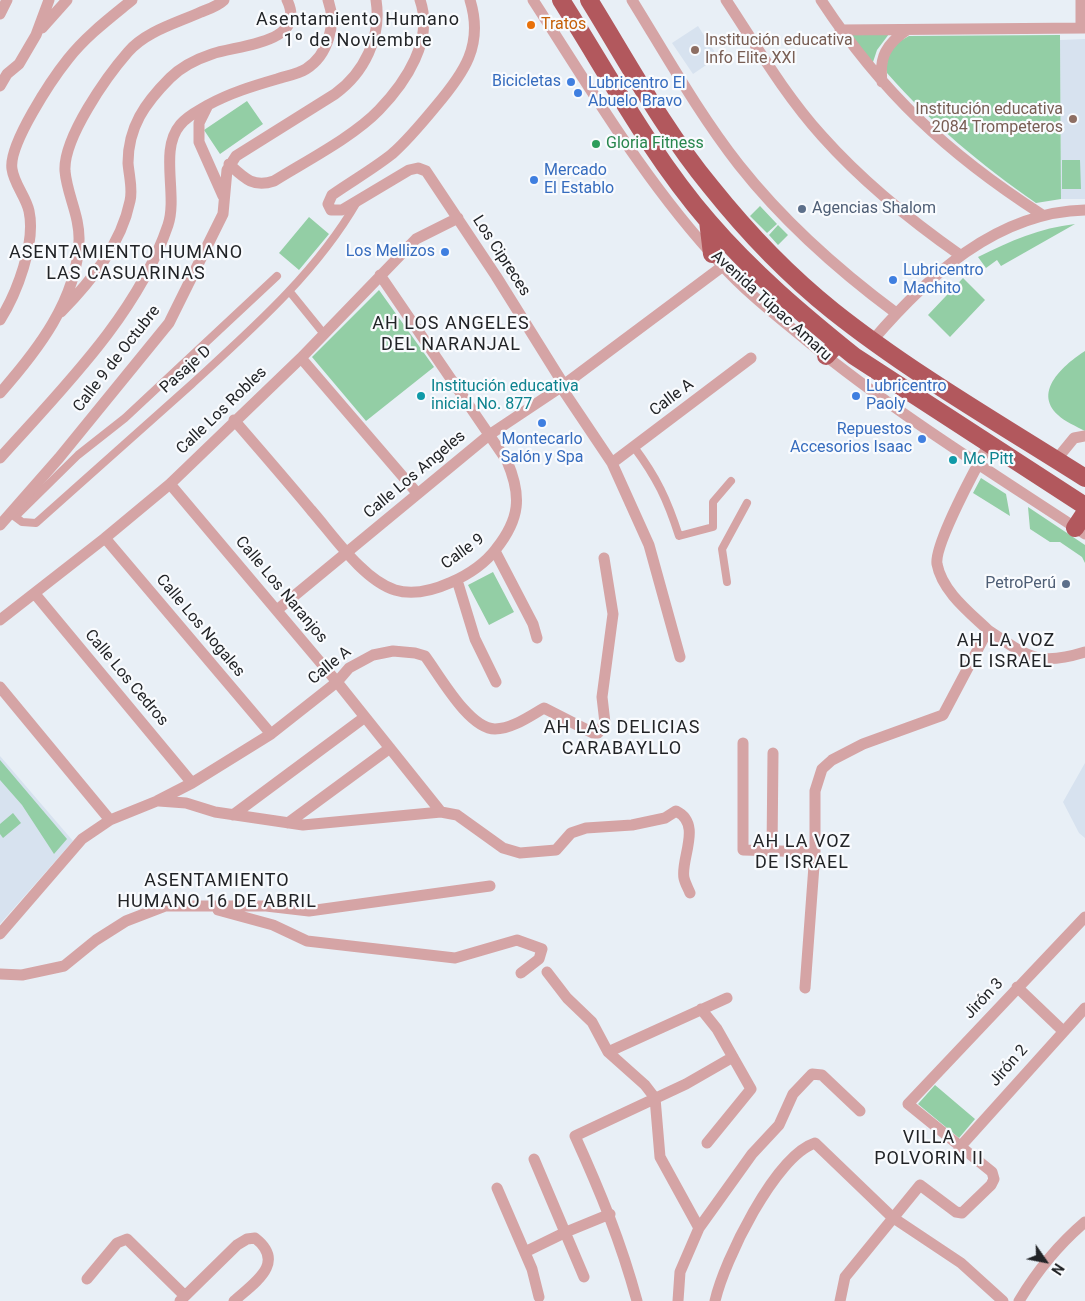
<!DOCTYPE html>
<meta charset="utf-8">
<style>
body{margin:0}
#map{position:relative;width:1085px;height:1301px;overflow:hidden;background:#e8eff6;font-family:Roboto,sans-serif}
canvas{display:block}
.north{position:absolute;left:1020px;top:1236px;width:50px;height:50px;-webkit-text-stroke:4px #f9fbfe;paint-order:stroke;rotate:123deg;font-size:14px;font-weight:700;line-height:20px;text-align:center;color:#222427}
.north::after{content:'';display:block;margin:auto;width:18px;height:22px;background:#222427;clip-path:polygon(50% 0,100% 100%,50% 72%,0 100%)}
</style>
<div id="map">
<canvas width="1085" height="1301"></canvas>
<div class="north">N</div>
</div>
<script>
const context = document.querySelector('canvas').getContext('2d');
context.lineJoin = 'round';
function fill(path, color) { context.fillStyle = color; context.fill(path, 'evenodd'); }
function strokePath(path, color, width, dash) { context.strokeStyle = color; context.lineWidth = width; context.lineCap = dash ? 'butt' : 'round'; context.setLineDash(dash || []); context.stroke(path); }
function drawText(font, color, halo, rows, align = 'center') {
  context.font = font + ' Roboto,sans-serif'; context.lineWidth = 4.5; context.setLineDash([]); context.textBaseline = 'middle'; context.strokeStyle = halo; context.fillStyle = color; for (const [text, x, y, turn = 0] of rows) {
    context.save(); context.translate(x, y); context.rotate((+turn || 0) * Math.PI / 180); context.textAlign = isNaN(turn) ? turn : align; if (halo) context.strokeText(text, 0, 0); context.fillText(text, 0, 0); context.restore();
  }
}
fill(new Path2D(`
 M698,26L718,57L693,74L672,43Z
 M1085,39V199H1061L1060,40Z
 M0,756L73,841L0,924Z
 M1085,763V838L1079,833L1063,802Z`), '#d7e2ef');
fill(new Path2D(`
 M889,34L877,50L872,65L847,35Z
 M1060,35L1061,199L1036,203C981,165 932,124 887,73C885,56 894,43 909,36Z
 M247,101L263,124L220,154L204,130Z
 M1062,160H1080L1081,189H1062Z
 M760,206L777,224L767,233L750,216Z
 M309,217L329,234L299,270L279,253Z
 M1075,224L1001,266L997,260L986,268L978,257C1010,241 1040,228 1075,224Z
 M778,225L788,235L778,245L769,235Z
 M963,278L985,300L950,337L928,315Z
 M379,290L434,367L366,421L312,357Z
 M1085,351V431C1076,426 1065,422 1058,415C1032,391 1065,364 1085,351Z
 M981,478L1006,494L1010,516L973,493Z
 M1028,507L1085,545V563L1082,557L1060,542H1050L1030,529Z
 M493,572L514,612L489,625L468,585Z
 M0,760L67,839L54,854L22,805L0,780Z
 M13,813L21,823L3,838L0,834V824Z
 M935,1085L975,1119L959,1138L918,1104Z`), '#93cea5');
strokePath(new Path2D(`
 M290,292L324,334
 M634,447C657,478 667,499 679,536L713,527V502L731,481
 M10,513L22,522L36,523C88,477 140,430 192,384C252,329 316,273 357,202
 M15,517L78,455L125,418L277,276
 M727,582L722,549L747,503`), '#d5a4a5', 8);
strokePath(new Path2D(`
 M470,0C484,45 464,73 436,106C422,123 408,140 392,154C373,169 352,181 332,195L328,204L331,210H342L409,170L418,168L426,171L496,276L564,385
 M533,0C592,91 647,185 721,264C746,292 777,316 806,340C894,412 991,472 1085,534
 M632,0C666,55 699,114 739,165C784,222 838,270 896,313
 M726,0C757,47 785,95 822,136C863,182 910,220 960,255
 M821,0C882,93 948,154 1041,214
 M1081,0V28
 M0,14L7,0
 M42,28L67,0
 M840,30L1085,28
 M882,82C879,57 886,44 907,30
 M0,86L7,74L19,64L36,35L49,0
 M229,164C244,178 253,188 274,181C306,161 353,137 379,110C406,82 434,40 420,0
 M223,196L199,142V123L208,105C230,93 253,86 277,79C286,76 298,74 306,69C328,55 337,24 328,0
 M61,312C91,281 121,245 130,201C133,189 129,176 128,163C128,127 145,103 170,78C181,67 197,59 212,54C237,45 308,44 287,0
 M0,320C17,293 36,243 29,211C26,197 14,184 12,169C8,145 52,79 68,59C86,36 110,18 132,0
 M872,341C927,277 996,212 1085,210
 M301,358L417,493
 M561,387L612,463L649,545L680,657
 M0,393C37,351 77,300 79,241C80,216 67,195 65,171C63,138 107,76 128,52C146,31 177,23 201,12C209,9 218,6 224,0
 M234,420C260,450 286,480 311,510C333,535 363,580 395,590C427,600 477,574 496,549C520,519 522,496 507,461L380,275
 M0,458C62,389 138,314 168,225C178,195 159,150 180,125C187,116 198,111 208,105
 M1056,460L1074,438L1085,436
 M612,463L751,358
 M170,484L337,682L441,812
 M0,525L59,458L169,323L223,214L227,170L236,156L335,94C364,73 382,37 376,0
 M105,538L271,734
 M495,551L533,624L537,638
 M457,580L475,639L496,682
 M35,594L192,783
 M277,610L489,435L561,387L723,266
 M0,620L105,538L170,484L301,358L416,239L458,218
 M988,630C1027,656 1037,667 1085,652
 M0,687L110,820
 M743,743V850L815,852
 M159,801L186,803L215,812L303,825L441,812L457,815L503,848L520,853L556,850L571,833L586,828L632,825L665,818L676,811C703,824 680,859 684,878C685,883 688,888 690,893
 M233,815L365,717
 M288,823L390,748
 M772,851L773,753
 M218,910L273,925L307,941L455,958L517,940L542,949L539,959L521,973
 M0,934L82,839L110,820L157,801L192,783L271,734L337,682L349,668L373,655L393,651L415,653L425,656C440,676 469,729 495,729C512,729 530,716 544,708L593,733H598L605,723L602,697L613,614L604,558
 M547,972L567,998L592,1022L608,1052L645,1085L655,1098L660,1157L699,1228L680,1272L678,1301
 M0,974L22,975L64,966L96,940L126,921L165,906H266L309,911L490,886
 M1017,987L1062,1030
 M805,988L815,852V791L822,769L832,760L863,744L943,715L988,630C969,612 942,591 937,564C934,545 978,464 989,444
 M701,1009L717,1029L751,1089L707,1143
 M608,1052L727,998
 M959,1148L1085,1008
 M534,1159L584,1277
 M497,1188L532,1269L539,1297
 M699,1228L752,1154L779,1125L793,1094L812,1074L822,1075L860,1111
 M525,1252L566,1232L610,1214
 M87,1279L117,1243L127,1239L185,1296
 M180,1301L237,1245L247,1239L255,1238C287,1263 254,1283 234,1301
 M637,1301C621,1242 600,1191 575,1136L686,1084L733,1057
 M715,1301C724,1261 775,1156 815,1143L892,1217L961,1263L1003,1301
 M840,1301L845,1277L920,1185L956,1212L962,1213L991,1185L994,1179L992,1172L908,1104L1085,917
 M1019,1301C1037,1271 1058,1245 1085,1222`), '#d5a4a5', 11);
strokePath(new Path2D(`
 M561,0C608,74 651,155 709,222C752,272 803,315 854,356L1085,506
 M589,0C628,63 664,130 711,187C747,232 788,275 833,311C911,373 1000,424 1085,478
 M708,221L712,254
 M826,356L838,343
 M1075,528L1085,513`), '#b2585d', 18);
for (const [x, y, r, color] of [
 [531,25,5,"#e8710a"],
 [695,50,5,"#8d6e63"],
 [571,82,5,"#3f7fe0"],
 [578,93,5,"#3f7fe0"],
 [1073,119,5,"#8d6e63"],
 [596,144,5,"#2e9e5b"],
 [534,180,5,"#3f7fe0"],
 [802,209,5,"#5c6f8a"],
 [445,252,5,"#3f7fe0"],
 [893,280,5,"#3f7fe0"],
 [421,396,5,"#0f9aa8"],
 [856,396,5,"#3f7fe0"],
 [542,423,5,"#3f7fe0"],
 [922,439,5,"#3f7fe0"],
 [953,460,5,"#0f9aa8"],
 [1066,584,5,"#5c6f8a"]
]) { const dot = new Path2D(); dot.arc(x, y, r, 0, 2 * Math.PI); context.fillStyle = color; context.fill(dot); strokePath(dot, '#f9fbfe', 2); }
drawText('16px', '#c56008', '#f9fbfe', [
 ["Tratos",541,25]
], 'left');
drawText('16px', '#785e54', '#f9fbfe', [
 ["Institución educativa",705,41],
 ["Info Elite XXI",705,59],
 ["Institución educativa",1063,110,"right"],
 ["2084 Trompeteros",1063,128,"right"]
], 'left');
drawText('16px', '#366cbe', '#f9fbfe', [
 ["Bicicletas",561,82,"right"],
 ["Lubricentro El",588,84],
 ["Abuelo Bravo",588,102],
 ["Mercado",544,171],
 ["El Establo",544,189],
 ["Los Mellizos",435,252,"right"],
 ["Lubricentro",903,271],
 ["Machito",903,289],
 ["Lubricentro",866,387],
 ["Paoly",866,405],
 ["Repuestos",912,430,"right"],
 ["Accesorios Isaac",912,448,"right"],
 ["Montecarlo",542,440,"center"],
 ["Salón y Spa",542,458,"center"]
], 'left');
drawText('16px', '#27864d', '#f9fbfe', [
 ["Gloria Fitness",606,144]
], 'left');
drawText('16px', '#4e5e75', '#f9fbfe', [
 ["Agencias Shalom",812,209],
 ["PetroPerú",1056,584,"right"]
], 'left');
drawText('16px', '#222427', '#f9fbfe', [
 ["Los Cipreces",501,256,57],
 ["Avenida Túpac Amaru",771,306,42],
 ["Calle 9 de Octubre",117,359,-52],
 ["Pasaje D",186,370,-42],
 ["Calle A",672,398,-37],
 ["Calle Los Robles",222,411,-44],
 ["Calle Los Angeles",415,475,-40],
 ["Calle 9",463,552,-36],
 ["Calle Los Naranjos",281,590,50],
 ["Calle Los Nogales",200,626,50],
 ["Calle A",330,666,-39],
 ["Calle Los Cedros",126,678,50],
 ["Jirón 3",984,999,-47],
 ["Jirón 2",1009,1066,-49]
]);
drawText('16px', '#0d838f', '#f9fbfe', [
 ["Institución educativa",431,387],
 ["inicial No. 877",431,405],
 ["Mc Pitt",963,460]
], 'left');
context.letterSpacing = '1px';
drawText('18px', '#222427', '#f9fbfe', [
 ["Asentamiento Humano",358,20],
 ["1º de Noviembre",358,41],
 ["ASENTAMIENTO HUMANO",126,253],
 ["LAS CASUARINAS",126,274],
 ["AH LOS ANGELES",451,324],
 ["DEL NARANJAL",451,345],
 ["AH LA VOZ",1006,641],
 ["DE ISRAEL",1006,662],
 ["AH LAS DELICIAS",622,728],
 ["CARABAYLLO",622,749],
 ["AH LA VOZ",802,842],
 ["DE ISRAEL",802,863],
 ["ASENTAMIENTO",217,881],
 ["HUMANO 16 DE ABRIL",217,902],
 ["VILLA",929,1138],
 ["POLVORIN II",929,1159]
]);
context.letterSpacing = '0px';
</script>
